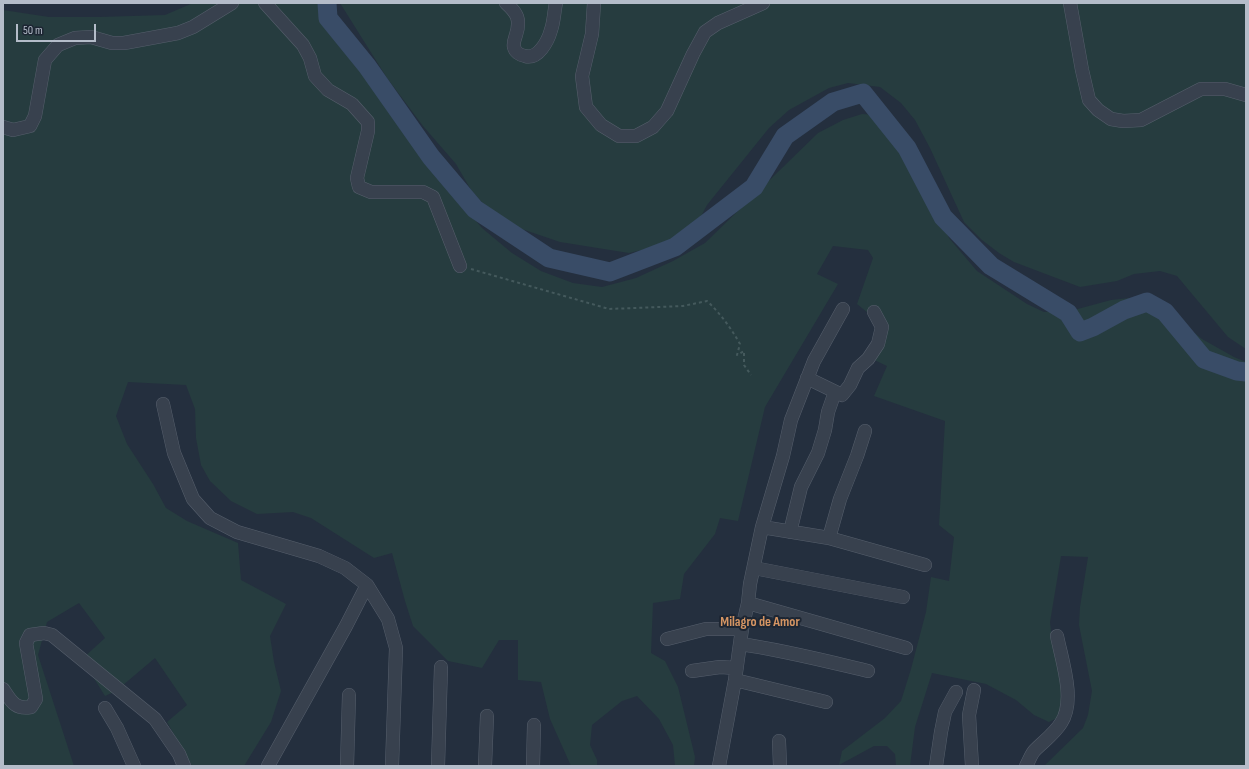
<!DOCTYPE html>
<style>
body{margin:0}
#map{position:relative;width:1249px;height:769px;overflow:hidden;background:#242f3e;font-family:"Sofia Sans Condensed",sans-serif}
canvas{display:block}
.frame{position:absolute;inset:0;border:4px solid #b4bcc9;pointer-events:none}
.scale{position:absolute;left:16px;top:24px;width:80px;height:18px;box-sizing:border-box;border:2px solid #b4bcc9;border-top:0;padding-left:5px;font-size:12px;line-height:14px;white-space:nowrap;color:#b4bcc9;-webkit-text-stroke:3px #1d2633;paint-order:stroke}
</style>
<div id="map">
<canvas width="1249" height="769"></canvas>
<div class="frame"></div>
<div class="scale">50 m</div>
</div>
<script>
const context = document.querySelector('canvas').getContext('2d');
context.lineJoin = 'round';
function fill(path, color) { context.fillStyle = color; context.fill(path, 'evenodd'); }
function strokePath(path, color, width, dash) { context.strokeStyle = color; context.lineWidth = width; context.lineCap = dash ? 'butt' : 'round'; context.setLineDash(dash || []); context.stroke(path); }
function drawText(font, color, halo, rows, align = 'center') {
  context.font = font + ' "Sofia Sans Condensed",sans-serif'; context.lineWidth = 4; context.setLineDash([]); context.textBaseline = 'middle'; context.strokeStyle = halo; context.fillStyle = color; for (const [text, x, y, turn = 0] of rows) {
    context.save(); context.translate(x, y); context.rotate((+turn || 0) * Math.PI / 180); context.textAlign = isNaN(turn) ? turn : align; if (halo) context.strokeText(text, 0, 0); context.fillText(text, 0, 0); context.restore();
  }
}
fill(new Path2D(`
 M193,3H322L385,101L433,161L464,207L482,228L512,253L541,271L573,283L602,287L636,278L673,261L705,243L818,133L843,120L862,114L879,115L897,141L925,190L940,217L949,238L977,271L1027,304L1044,312L1074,310L1111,300L1139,297L1175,317L1202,339L1234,357L1246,362V766H1044L1083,728L1088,715L1092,691L1079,625L1080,607L1088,557L1061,556L1050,622L1052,640L1061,668L1063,702L1059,717L1049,722L1034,715L1016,700L986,684L932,673L915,727L910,766H896L895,754L887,746H874L839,765L842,751L885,718L901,701L911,669L926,612L931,577L949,581L954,537L939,525L945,421L874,396L887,366L870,358L884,326L857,304L873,258L868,250L833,246L817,274L838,284L765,407L738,521L720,518L715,534L684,574L680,599L653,603L651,653L665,661L678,687L695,757L694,766H675L673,745L659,719L637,696L622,701L592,725L590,745L597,760V766H571L550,719L541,682L518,680V640H499L482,668L448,661L413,626L405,601L392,553L374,558L311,518L293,512L257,514L231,501L210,481L201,465L196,438L195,409L186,385L128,382L116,416L127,444L153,484L166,508L187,521L238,543L241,580L286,604L270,636L274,662L281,691L271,722L244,766H192L167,722L187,705L155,658L116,691L105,696L82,659L105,638L79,603L47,622L38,655L74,766H3V10L49,17H99L165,15Z
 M340,3H1246V349L1228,337L1177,276L1160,271L1134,274L1117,281L1080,287L1014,262L999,253L982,240L964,222L930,148L915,120L901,103L880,87L848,83L829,88L789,110L769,128L707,205L696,226L681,241L629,253L560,242L513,226L494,216L471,190L456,164L423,126L387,78Z`), '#263c3f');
strokePath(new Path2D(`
 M327,3L328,18L367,66L431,157L475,209L549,258L610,272L675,247L754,187L785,136L833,102L863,93L907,148L943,217L991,266L1068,313L1080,332L1093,327L1124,310L1147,302L1165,312L1204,359L1237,371L1246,372`), '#394c67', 19);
const minor = new Path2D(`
 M265,3L303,45L310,58L315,76L328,90L352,104L368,122V131L357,178L359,187L371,192H423L433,197L460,266
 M506,3C517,13 521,19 516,35C515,38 513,43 514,47C515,52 520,55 525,56C538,60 548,41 551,30C554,22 554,12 556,3
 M594,3L592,34L582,76L586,107L601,125L619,136H636L653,127L667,111L693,54L705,32L718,23L763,3
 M1070,3L1082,70L1089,100L1098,110L1111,119L1123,121L1141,120L1201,89H1225L1246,95
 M3,127L13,130L30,126L35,116L45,60L58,45L75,38L91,37L112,43H124L178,33L193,27L232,3
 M807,378L842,395L850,385L858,368L868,359L878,344L882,327L874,312
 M163,404L174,453L193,499L210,518L237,532L319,556L345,568L367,585L388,619L396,648L392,766
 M762,527L829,538L925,565
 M790,532L801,487L818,453L825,430L828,412L835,392
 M829,538L840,499L857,456L865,431
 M754,568L903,597
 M748,603L906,648
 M667,639L706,629H742
 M740,644C783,650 826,661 868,671
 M692,671L720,667L736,668
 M735,680L826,702
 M3,689C11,701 15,710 31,707L36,699L26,643L30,635L44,633L52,635L155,719L179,754L184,766
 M105,708L117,728L134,766
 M779,741L780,766
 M268,766L346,626L367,585
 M347,766L349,695
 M438,766L441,667
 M485,766L487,716
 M533,766L534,725
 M719,766L735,680L742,629L748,603L750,584L762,527L783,456L791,420L814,361L843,309
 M936,766L941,732L945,712L956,692
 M972,766L969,715L974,690
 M1026,766C1029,761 1031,754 1035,750C1044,741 1054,734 1061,723C1076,701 1062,661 1057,636`);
strokePath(minor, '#565f6c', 14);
strokePath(new Path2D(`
 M471,269L609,309L683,306L707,301C720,313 731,328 740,344L737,355L744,351V365L751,375`), '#44595c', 2, [3, 3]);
strokePath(minor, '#38414e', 13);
drawText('bold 14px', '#d59563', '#1d2633', [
 ["Milagro de Amor",760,622]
]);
</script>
